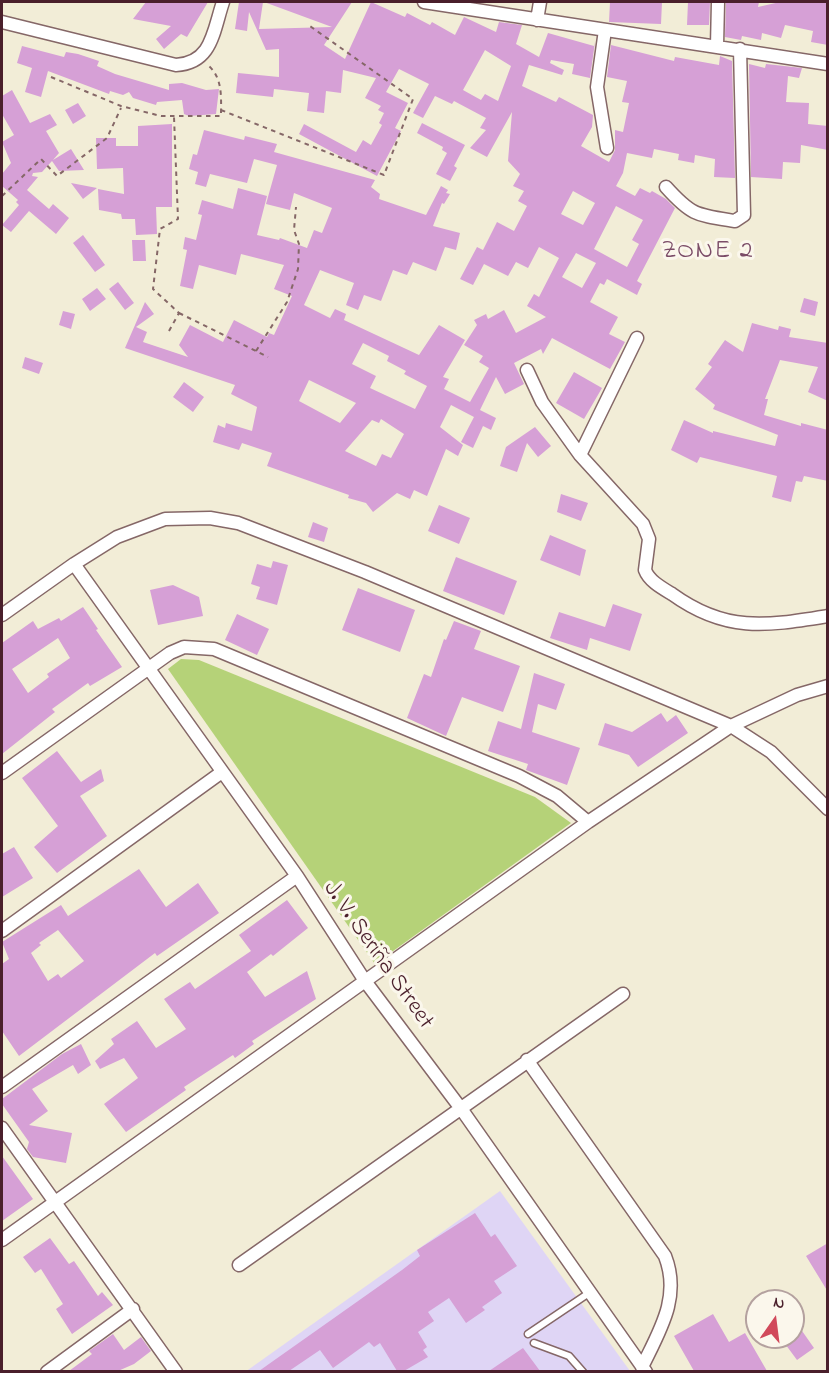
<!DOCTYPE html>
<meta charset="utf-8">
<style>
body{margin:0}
#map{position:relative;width:829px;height:1373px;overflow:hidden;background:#f2edd7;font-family:"Indie Flower",sans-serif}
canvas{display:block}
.frame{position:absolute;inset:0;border:3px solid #4a1f2b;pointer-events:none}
.north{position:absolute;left:745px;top:1289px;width:60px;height:60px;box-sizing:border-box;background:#fbf7ec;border:2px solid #b4a19f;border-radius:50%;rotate:14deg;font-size:16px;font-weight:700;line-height:24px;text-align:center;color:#4a1f2b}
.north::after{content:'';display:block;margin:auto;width:21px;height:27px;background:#d1495b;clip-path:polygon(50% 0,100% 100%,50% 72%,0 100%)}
</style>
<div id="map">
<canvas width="829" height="1373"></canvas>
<div class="frame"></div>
<div class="north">N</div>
</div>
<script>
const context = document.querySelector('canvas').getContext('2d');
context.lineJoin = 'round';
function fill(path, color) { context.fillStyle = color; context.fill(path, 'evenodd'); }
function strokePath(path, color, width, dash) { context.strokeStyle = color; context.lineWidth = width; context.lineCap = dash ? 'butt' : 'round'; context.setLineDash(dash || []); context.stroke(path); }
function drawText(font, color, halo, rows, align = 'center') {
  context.font = font + ' "Indie Flower",sans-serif'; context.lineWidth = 6; context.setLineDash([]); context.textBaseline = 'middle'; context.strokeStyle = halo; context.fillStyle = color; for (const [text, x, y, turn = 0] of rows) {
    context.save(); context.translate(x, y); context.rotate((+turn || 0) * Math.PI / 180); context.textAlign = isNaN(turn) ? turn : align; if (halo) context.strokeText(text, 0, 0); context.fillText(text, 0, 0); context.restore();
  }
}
fill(new Path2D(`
 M500,1191L630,1371L245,1372Z`), '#dfd5f5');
fill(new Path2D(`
 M181,659L199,660L535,797L571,823L375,964L168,669Z`), '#b5d278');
fill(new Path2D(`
 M146,2H208L187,37L181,34L164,49L156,39L171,26L133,19Z
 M239,2H263L259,29L332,27L264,2H352L324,45L345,59L371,2L405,17L407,13L430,25L432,22L455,35L464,17L496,32L499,22L522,25L516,44L539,57L548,33L594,46L595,42L590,78L572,74L574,64L551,60L550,63L564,70L562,75L529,65L522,86L556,102L559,97L593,115L592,127L581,146L609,162L615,150V130L623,132L629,103L622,102L627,81L607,77L611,45L674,61L675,57L719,65L720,56L732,61L735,178L714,177L715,159L695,155L694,163L678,160L679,154L654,149L652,158L627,153L623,173L616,186L635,196L640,188L650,193L652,191L666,199L675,208L637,281L642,284L637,295L607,279L604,285L600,283L590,302L618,317L609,334L625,342L610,369L552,338L543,354L541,349L514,363L524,384L505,394L496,377L480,410L496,418L491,430L483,426L473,448L461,442L474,417L451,405L440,427L463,445L458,456L446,449L427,496L414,490L410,499L397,493L373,512L366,503L348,498L349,495L267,466L272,453L242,443L239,450L213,442L218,425L225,428L226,423L252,431L257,407L231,394L235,385L125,348L145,302L154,314L136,327L147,332L143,342L188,357L179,345L190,325L223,342L234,320L267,337L269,333L274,335L292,296L274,289L284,265L241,254L236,275L199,265L193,289L180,286L187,250L183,249L185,237L196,240L202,215L198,214L202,200L233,209L238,188L267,196L257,235L279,240L280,238L307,248L314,230L322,233L332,208L294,193L290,210L266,204L277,165L254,159L247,183L210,174L206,187L195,184L198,172L189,169L193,154L197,155L204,130L244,140L245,136L277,144L274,152L375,180L371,187L380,194L379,199L426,215L441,186L448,190L446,193L450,194L444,204L442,203L433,226L460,233L456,250L445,247L436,271L413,262L407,275L393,270L381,301L364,295L358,310L346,305L354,283L320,270L304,305L330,318L335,309L346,314L344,320L419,355L439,325L465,340L443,377L449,379L444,389L470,402L489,368L479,362L483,356L464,345L477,325L474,320L486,314L488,319L504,310L516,333L546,317L527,306L534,294L539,297L559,258L539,247L528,268L516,262L508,276L484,264L473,285L460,279L477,247L483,250L497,222L514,231L527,206L518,201L524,191L513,186L520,174L508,161L512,112L487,157L470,148L486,130L480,128L486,118L454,101L452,104L435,96L423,118L413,113L429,84L399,69L386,92L408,103L395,128L401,131L377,176L299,134L304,124L356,152L363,140L371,145L382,125L379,123L384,113L378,110L381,106L365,98L376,78L343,70L341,93L326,91L324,113L307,111L309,93L274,89L273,97L236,93L238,73L279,77V49L266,50L249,12L247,31L235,29ZM485,50L511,66L498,101L485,94L481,100L463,90ZM573,191L595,203L583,225L561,214ZM616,206L643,220L632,240L639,244L627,267L594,249ZM576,253L596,263L582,288L562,277ZM363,343L389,356L387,361L406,371L404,374L427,386L415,409L370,388L376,376L352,364ZM309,380L356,403L340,423L299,401ZM381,419L404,434L391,458L382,454L376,466L345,451L372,420L379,423Z
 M610,2H662L661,24L609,22Z
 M688,2H710L709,25H687Z
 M726,2H759L758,7L780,2H828V45L811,42L813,31L785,25L781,38L762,33L761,40L742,36L741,40L725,37Z
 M22,46L64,57L66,52L78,54L99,61L97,66L115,74L169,90V84L182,83L206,90L219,89L216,114L189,116L184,114L182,100L157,102L156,105L133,98L129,92L123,95L110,91L109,94L48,71L41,97L25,92L32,68L17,63Z
 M749,64L765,68L766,64L802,68L799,78L788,76L786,102L809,103L808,124L828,126V150L801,145L800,163L783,162L782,179L751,177Z
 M12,90L30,123L50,114L57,125L46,131L59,153L53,160L71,149L84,170L59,171L52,161L42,172L33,173L32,176L38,177L27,190L49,209L53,204L69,218L56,234L29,211L11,232L2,225L19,205L16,202L18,200L2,186V174L11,163L2,142L14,135L2,114V96Z
 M78,103L86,116L73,124L65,110Z
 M422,123L465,145L454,166L457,168L450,181L436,174L447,153L442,150L443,147L417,133Z
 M172,124V207H156L157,234L136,235L135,219H122L121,214L99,210L98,189L124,194L123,168L97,169L96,138H116V146H138V126Z
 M71,183L97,188L83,199Z
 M83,235L105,265L95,272L73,243Z
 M132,240H145L146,261H133Z
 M118,282L134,303L125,310L109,289Z
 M97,288L106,299L90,311L82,299Z
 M804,298L818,302L815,316L800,312Z
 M63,311L75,314L71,329L59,325Z
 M752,323L778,330L779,326L791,329L789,337L828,343V401L808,392L818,367L780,360L765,399H768L764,415L801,426V423L828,430V481L804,476L802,482L796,481L791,502L772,497L777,476L700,457L697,463L671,450L684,420L713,433V431L775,446L778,435L713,409L715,405L695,389L712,367L708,364L725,340L743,352Z
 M25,357L43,363L39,374L22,368Z
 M574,372L602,388L584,419L556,403Z
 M184,382L204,397L193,412L173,397Z
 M535,427L551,446L538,457L527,443L517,472L500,466L506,447Z
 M561,494L588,503L581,521L557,512Z
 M439,505L470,518L459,544L428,531Z
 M313,522L328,528L324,542L308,537Z
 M550,535L586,550L580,576L540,560Z
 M456,557L517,581L504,615L443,591Z
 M273,561L288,565L277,605L256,599L260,587L251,584L257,564L271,568Z
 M173,585L199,597L203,616L158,625L150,590Z
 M358,588L415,610L400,652L342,630Z
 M613,604L642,614L630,651L590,638L587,650L550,638L559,612L605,627Z
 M83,607L98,629L96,630L122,667L90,686L88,683L52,709L55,712L2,754V643L33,621L38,629L59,618L61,621ZM58,638L70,658L47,674L49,677L28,693L12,669Z
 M237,614L269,629L257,655L225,640Z
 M454,621L481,631L474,649L520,666L503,712L462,697L446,736L407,718L424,674L431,677L444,639L446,640Z
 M534,673L565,684L556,710L538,704L532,732L580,748L567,785L526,770L528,764L488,751L498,721L521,729Z
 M661,713L667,722L676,715L688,733L638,767L629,755L598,745L605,723L632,732Z
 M57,751L81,782L101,769L104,781L80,796L107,836L57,873L34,847L58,826L22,778Z
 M14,847L33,878L2,897V854Z
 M139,869L166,907L198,883L219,913L157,956L155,953L19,1056L2,1031V964L9,959L2,942L61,905L68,916ZM58,930L84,961L61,978L58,974L48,981L31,953L41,945L39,943Z
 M287,900L308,928L273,956L271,954L247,972L265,997L307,971L316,999L252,1041L254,1044L235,1058L233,1055L184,1087L186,1090L126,1132L104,1104L138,1078L124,1058L100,1069L95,1061L114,1044L111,1039L137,1021L156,1048L186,1029L164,999L190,982L195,989L251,951L239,935Z
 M81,1044L91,1065L78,1074L73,1065L32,1089L48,1111L29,1125L72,1133L66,1163L33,1157L27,1149L29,1142L2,1104V1099L62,1054Z
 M2,1156L33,1199L2,1221Z
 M475,1213L491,1237L495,1234L517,1266L494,1281L502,1293L482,1307L485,1310L466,1323L449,1298L428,1312L434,1321L418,1332L427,1347L423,1350L428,1357L404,1371H397L380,1343L374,1347L369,1342L333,1368L320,1350L289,1371H259L402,1270L420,1256L417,1250Z
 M50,1238L69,1264L74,1261L98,1296L102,1292L113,1305L72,1334L56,1309L63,1304L41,1269L35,1273L23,1257Z
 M828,1243V1292L806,1256Z
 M713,1314L729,1342L745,1333L767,1371H694L674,1336Z
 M793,1318L814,1348L797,1360L780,1337H793Z
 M113,1334L124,1350L141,1337L151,1351L134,1364L118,1371H69L92,1354L89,1351Z
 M523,1348L540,1371H489Z`), '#d6a0d6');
const service = new Path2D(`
 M528,1334L589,1293
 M534,1343L569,1356L583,1372`);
const minor = new Path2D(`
 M424,2L828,64
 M537,20L540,2
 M2,22L176,65C212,63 213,32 223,2
 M605,30L597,87L607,148
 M717,46L718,2
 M666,187C692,216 697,215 735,221L744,215L740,49
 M527,370L542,402L580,455L643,524L649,539L645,570C649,581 662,588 672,594C726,633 766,626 828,616
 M580,455L637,338
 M74,564L297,876L365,981L462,1110L646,1372
 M2,615L74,564L117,537L165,519L210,518L238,523L365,572L731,726L771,752L828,809
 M2,773L170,653L184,647L214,649L519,776L557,796L588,822
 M2,931L222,772
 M527,1060L665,1256C681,1297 660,1330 642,1367
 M2,1087L297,876
 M2,1128L176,1372
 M2,1240L588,822L731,726L797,695L828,686
 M239,1265L623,994
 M47,1372L133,1309`);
strokePath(service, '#856767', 9);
strokePath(minor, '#856767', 15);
strokePath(new Path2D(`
 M51,77L121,106L161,116H221C221,98 223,79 209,66
 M221,110L384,175L413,99L307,24
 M2,196L41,159L57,176L107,138L121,108
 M179,313L268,357
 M169,331L179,313L153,289L160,229L178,219L174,117
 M256,351L287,302L298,269L299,244L294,230L296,207`), '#856767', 2, [4.5, 4.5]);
strokePath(service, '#fff', 6);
strokePath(minor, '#fff', 12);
drawText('24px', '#4a1f2b', '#fbf7ec', [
 ["J. V. Seriña Street",377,956,55]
]);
context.letterSpacing = '1.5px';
drawText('26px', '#7b4c67', '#fbf7ec', [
 ["ZONE 2",708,253]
]);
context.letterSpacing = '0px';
</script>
